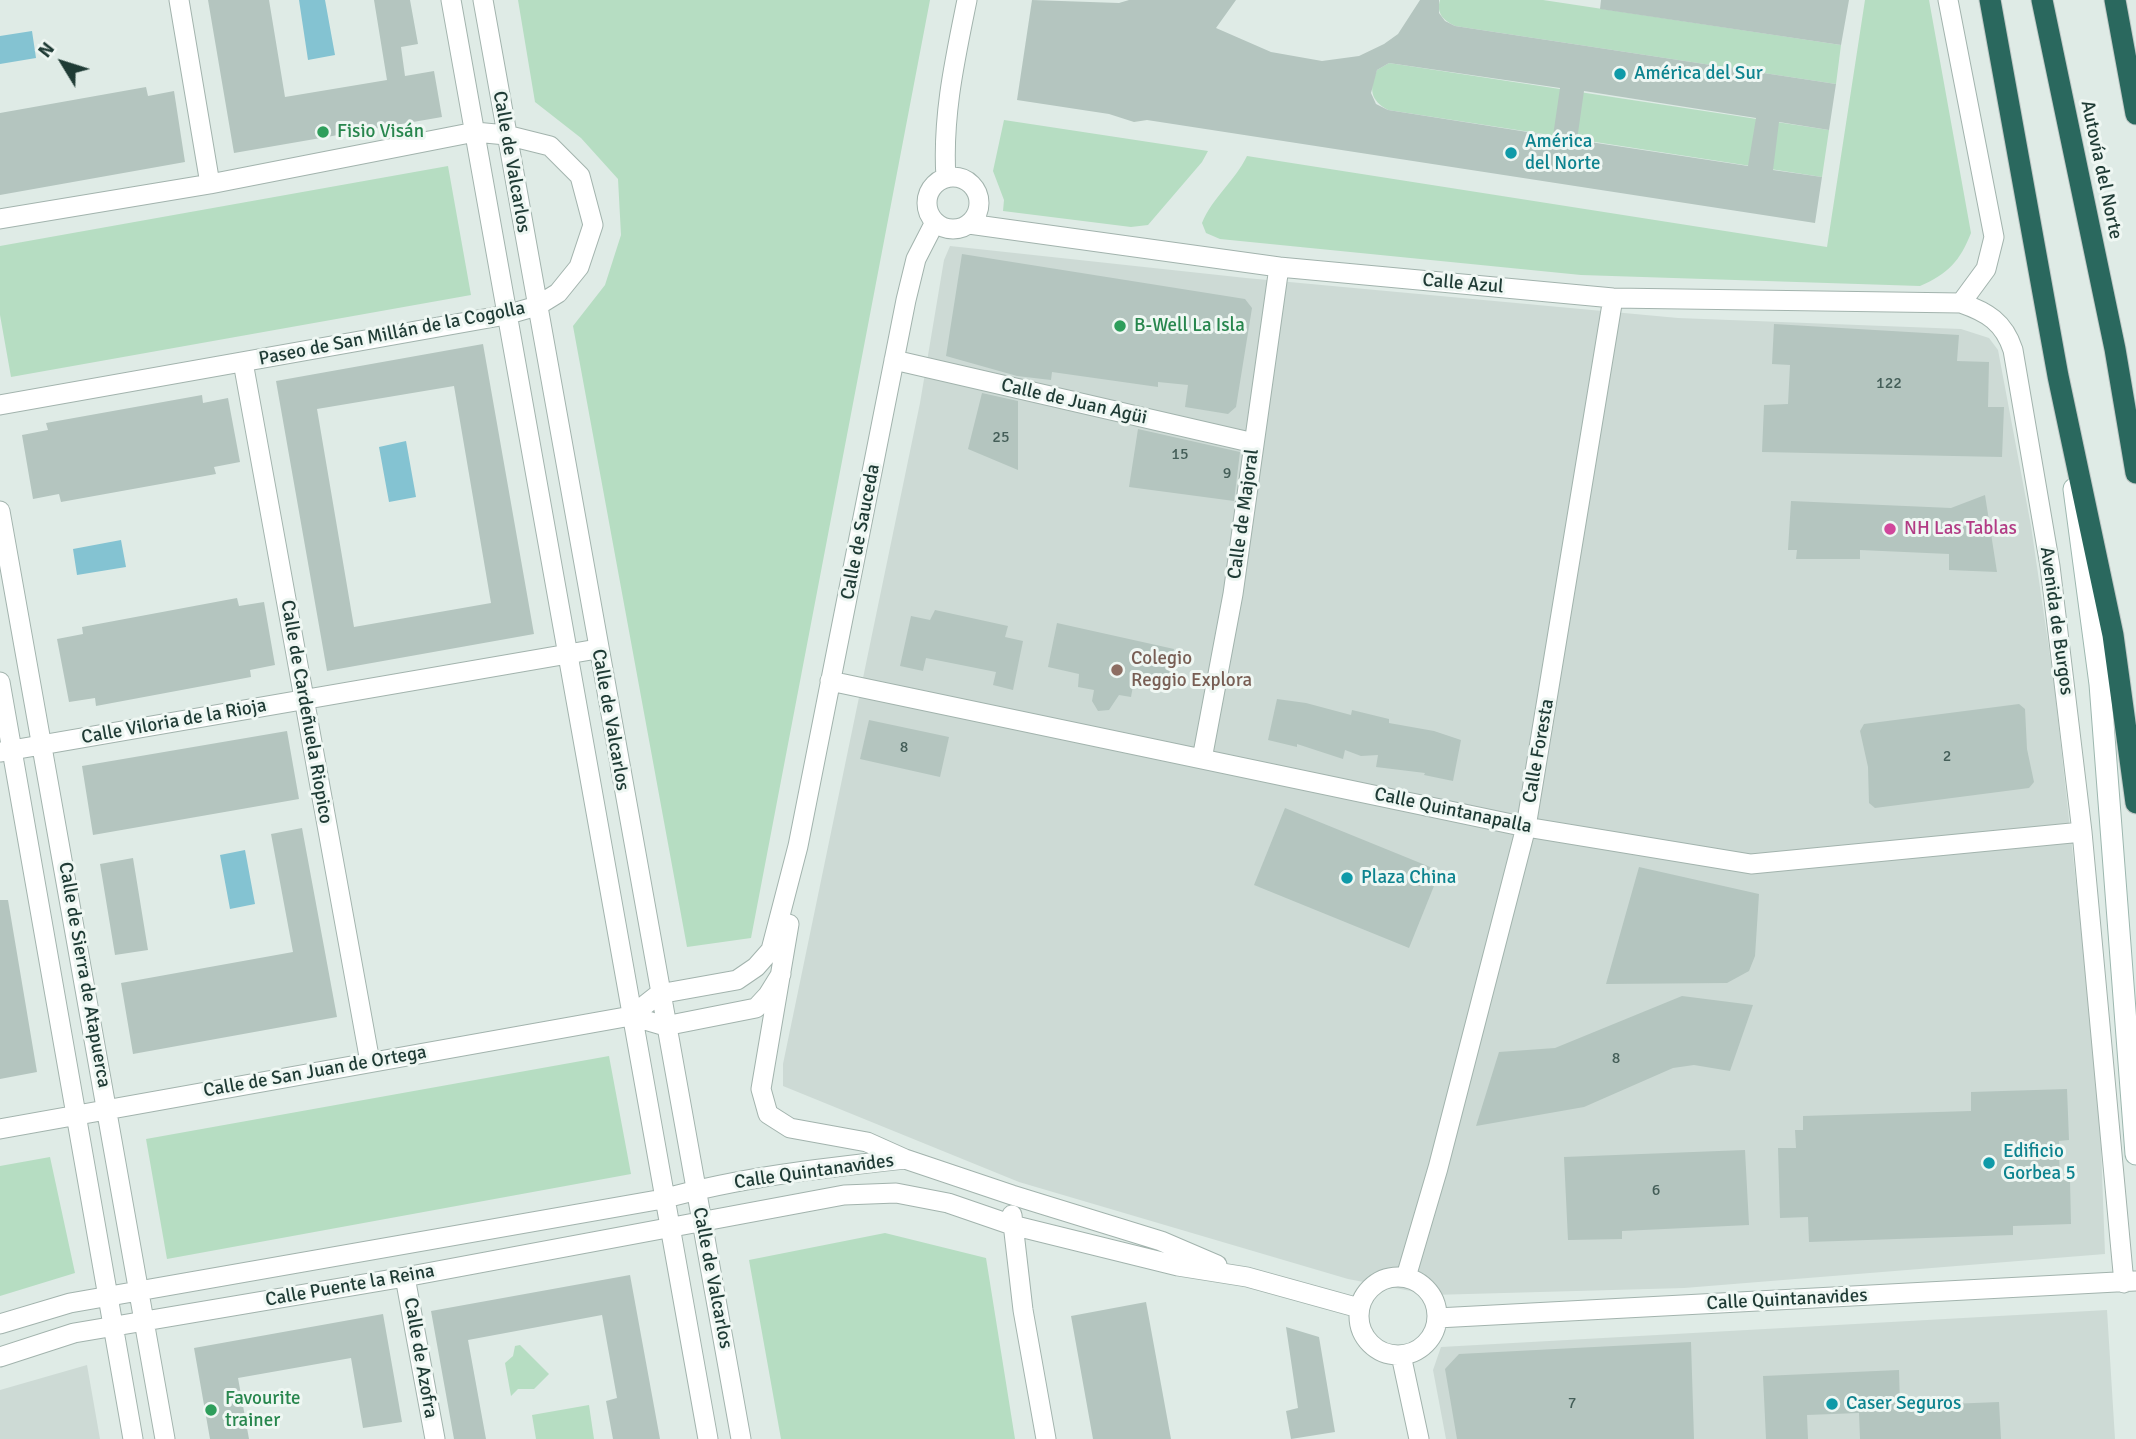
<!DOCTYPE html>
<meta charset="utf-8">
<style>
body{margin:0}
#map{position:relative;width:2136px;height:1439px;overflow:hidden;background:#dfebe6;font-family:Signika,sans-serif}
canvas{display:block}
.north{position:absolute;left:28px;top:28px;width:70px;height:70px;-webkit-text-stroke:5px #eff7f3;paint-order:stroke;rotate:308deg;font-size:19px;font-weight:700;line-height:28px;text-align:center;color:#1f3b35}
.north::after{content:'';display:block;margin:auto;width:24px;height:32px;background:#1f3b35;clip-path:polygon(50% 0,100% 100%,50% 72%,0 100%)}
</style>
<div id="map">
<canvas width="2136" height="1439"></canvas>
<div class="north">N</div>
</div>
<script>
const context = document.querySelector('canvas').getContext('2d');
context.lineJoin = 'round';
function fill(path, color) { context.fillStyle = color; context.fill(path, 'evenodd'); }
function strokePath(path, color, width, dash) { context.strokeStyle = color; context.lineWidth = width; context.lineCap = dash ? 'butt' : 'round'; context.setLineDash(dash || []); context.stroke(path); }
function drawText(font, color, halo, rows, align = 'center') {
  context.font = font + ' Signika,sans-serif'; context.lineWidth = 6; context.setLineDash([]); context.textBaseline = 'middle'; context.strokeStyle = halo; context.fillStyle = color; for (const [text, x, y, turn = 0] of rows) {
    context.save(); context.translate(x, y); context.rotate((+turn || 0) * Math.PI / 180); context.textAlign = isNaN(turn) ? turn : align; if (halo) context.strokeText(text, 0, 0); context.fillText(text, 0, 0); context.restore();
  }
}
fill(new Path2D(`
 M950,246L1246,278L1678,318L1961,329L1989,338L1998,350L2031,526L2054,683L2099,1092L2105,1254L1684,1288L1432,1295L1348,1279L1019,1182L783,1086V1064L920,403L944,260Z
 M2107,1310L2115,1439H1446L1433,1370L1441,1347Z
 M87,1365L100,1439H0V1390Z`), '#cddad5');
fill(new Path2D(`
 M518,0H930L751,938L687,947L573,326L605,285L621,235L618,179L581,138L535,102Z
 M1440,0H1543L1841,45L1836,84L1455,26C1443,20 1436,13 1440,0Z
 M1865,0H1929L1971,233C1960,261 1948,274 1920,286L1581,275L1220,239L1206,233L1202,223C1212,198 1235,181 1247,156L1827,247Z
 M1389,63L1829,130L1822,177L1388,110C1370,100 1369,89 1377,70Z
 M1004,120L1208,151L1202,162L1148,225L1131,227L1003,211L1004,200L993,171Z
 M448,166L471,295L11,377L0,315V246Z
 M609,1056L631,1174L167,1259L146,1139Z
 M50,1157L75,1273L0,1296V1166Z
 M885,1233L986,1258L1015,1439H781L749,1260Z
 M520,1345L549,1374L534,1389H518L511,1396L505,1363L513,1356L515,1346Z
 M589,1405L594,1439H536L532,1415Z`), '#b6ddc2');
fill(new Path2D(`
 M299,0H325L335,55L308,60Z
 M32,31L36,58L0,64V36Z
 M406,441L416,497L389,502L379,447Z
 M121,540L126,567L77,575L73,549Z
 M245,850L255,904L230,909L220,855Z`), '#84c3d2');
fill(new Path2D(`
 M208,0H269L285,97L387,80L374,0H410L418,44L401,47L405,76L434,71L442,117L234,153Z
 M1032,0L1119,3L1129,0H1236L1216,28L1271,52L1322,61L1359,56L1384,44L1398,34L1420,0H1439V13L1445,21L1455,26L1836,84L1829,130L1779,122L1773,170L1822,177L1815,223L1147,120L1134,122L1109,114L1017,100ZM1389,63L1560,88L1553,136L1388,110L1376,104L1371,93L1377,70ZM1584,91L1756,118L1748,166L1577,140Z
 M1601,0H1849L1841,45L1600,9Z
 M146,87L148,96L174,91L185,162L0,195V113Z
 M962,254L1245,299L1252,308L1236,407L1228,414L1185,407L1188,385L1158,382V387L1052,372L1051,380L1017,376L946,356Z
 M1774,324L1959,335L1957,361L1989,362L1988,407H2004L2002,457L1762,452L1764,405L1788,404L1790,365L1772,364Z
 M483,344L534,634L327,671L276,381ZM454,386L491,603L354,627L317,409Z
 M982,393L1018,401V470L968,449Z
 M202,395L203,403L228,398L240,462L214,467L216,474L61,502L59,494L33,499L22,435L48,430L46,423Z
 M1138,429L1240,452L1234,501L1129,487Z
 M1985,495L1997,572L1949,570V554L1860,550V559H1796L1797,550H1788L1791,501L1951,508Z
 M237,598L239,606L264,602L275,665L250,670L251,677L96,706L95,698L69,702L57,639L83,634L82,627Z
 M935,610L1008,626L1005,637L1023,641L1013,690L993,685L996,672L926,658L923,671L900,666L911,616L930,620Z
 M1057,623L1174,649L1165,692L1133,686L1131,697L1119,695L1109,710L1098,711L1092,701L1094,690L1078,687L1079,674L1048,667Z
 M1277,699L1306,703L1351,715L1352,710L1389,719V723L1434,731L1461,740L1453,781L1424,775L1425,773L1376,767L1378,755L1361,756L1345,750L1343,759L1297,744V747L1268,740Z
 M2019,704L2025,709L2027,749L2034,782L2029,788L1875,808L1869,803L1868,767L1860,731L1864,724Z
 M869,720L949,737L940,777L860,759Z
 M287,731L299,799L93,835L82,766Z
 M1285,808L1440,871L1409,948L1254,885Z
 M302,828L337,1017L133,1054L121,983L293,952L271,834Z
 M133,858L148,950L115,955L100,864Z
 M1639,867L1759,894L1755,956L1749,971L1727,983L1606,984Z
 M0,900H8L37,1072L0,1079Z
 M1682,996L1753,1005L1730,1071L1694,1065L1673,1068L1584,1107L1476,1126L1499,1052L1555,1048Z
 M2067,1089L2069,1140L2059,1141V1151L2060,1180H2070L2071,1224L2013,1226V1235L1809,1242L1808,1217L1780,1218L1778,1148H1796L1795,1130H1803V1116L1971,1111V1092Z
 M1745,1150L1749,1225L1622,1231V1239L1568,1240L1564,1157Z
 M630,1275L660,1439H613L606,1401L617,1398L602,1315L468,1340L486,1439H454L431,1311Z
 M1146,1302L1171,1439H1093L1071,1316Z
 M383,1314L402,1422L363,1428L351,1358L238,1378L249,1439H210L194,1348Z
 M1286,1327L1319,1337L1335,1432L1291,1439L1286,1411L1298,1408Z
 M1691,1342L1694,1439H1457L1445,1369L1459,1354Z
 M1899,1370L1900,1406L1999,1402L2001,1439H1860L1859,1413L1807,1415L1808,1439H1766L1763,1376Z`), '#b4c5bf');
const street = new Path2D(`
 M179,0L210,184
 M451,0L708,1439
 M483,0L741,1439
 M1948,0L1994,237L1986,269L1961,303
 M927 203a26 26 0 1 1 52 0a26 26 0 1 1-52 0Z
 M946,178C942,117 955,59 967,0
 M0,219L210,184L475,132L506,135L550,146L580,176L593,225L579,267L558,293L537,306L506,315L0,405
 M969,224L1279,267L1613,298L1961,303C1987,312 2004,322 2013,350L2050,566L2082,832L2124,1283
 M894,360L1254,443
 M243,362L370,1062
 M0,511L165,1439
 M830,681L1526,827L1751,864L2082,832
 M0,682L133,1439
 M1,752L597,649
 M1202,759L1233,594L1279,267
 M789,924L761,1089L768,1114L790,1128L867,1142L905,1159L1012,1195L1161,1241L1217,1265
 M631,1016L659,994L737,980L756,967L771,950L798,846L906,300L916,259L935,222
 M0,1129L631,1016L665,1026L756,1008L768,995L781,974
 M1012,1215L1023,1310L1046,1439
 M1359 1316a39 39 0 1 1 78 0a39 39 0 1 1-78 0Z
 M405,1277L435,1439
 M1406,1277L1438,1168L1526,827L1613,298
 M1437,1318L2135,1281
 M0,1324L70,1303L663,1199C741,1177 824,1168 905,1159
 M1401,1355L1419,1439
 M0,1357L74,1333L405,1277L844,1195L896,1193L948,1203L1012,1225L1178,1266L1247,1277L1359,1308`);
const secondary = new Path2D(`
 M2074,489L2100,684L2136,1154`);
const highway = new Path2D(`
 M1990,0L2058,376L2113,635L2136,803
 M2042,0L2115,349L2136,473
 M2115,0L2136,114`);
strokePath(street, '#a2b3ad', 21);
strokePath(secondary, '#9db7af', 23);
strokePath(highway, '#c0c8c6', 23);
strokePath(street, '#fff', 19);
strokePath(secondary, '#fff', 21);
strokePath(highway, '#2a685e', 21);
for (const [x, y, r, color] of [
 [1620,74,7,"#0f9aa8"],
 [323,132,7,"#2e9e5b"],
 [1511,153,7,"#0f9aa8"],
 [1120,326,7,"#2e9e5b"],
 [1890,529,7,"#d1479c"],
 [1117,670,7,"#8d6e63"],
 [1347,878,7,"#0f9aa8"],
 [1989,1163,7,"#0f9aa8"],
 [1832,1404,7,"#0f9aa8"],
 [211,1410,7,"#2e9e5b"]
]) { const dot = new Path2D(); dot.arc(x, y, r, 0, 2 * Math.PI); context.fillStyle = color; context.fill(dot); strokePath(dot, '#eff7f3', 2.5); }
drawText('16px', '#445e58', null, [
 ["122",1889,384],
 ["25",1001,438],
 ["15",1180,455],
 ["9",1227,474],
 ["8",904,748],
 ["2",1947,757],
 ["8",1616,1059],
 ["6",1656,1191],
 ["7",1572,1404]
]);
drawText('19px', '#0d838f', '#eff7f3', [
 ["América del Sur",1634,74],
 ["América",1525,142],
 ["del Norte",1525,164],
 ["Plaza China",1361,878],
 ["Edificio",2003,1152],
 ["Gorbea 5",2003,1174],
 ["Caser Seguros",1846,1404]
], 'left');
drawText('19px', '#27864d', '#eff7f3', [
 ["Fisio Visán",337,132],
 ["B-Well La Isla",1134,326],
 ["Favourite",225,1399],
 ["trainer",225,1421]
], 'left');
drawText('19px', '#1f3b35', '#eff7f3', [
 ["Calle de Valcarlos",511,162,80],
 ["Autovía del Norte",2101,170,78],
 ["Calle Azul",1463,284,5],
 ["Paseo de San Millán de la Cogolla",392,334,-11],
 ["Calle de Juan Agüi",1074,402,13],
 ["Calle de Majoral",1244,514,-82],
 ["Calle de Sauceda",861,532,-79],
 ["Avenida de Burgos",2056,621,82],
 ["Calle de Cardeñuela Riopico",306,712,80],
 ["Calle de Valcarlos",610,720,80],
 ["Calle Viloria de la Rioja",174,722,-10],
 ["Calle Foresta",1539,751,-80],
 ["Calle Quintanapalla",1453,811,12],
 ["Calle de Sierra de Atapuerca",84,975,80],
 ["Calle de San Juan de Ortega",315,1072,-10],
 ["Calle Quintanavides",814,1172,-8],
 ["Calle de Valcarlos",712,1278,79],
 ["Calle Puente la Reina",350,1286,-10],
 ["Calle Quintanavides",1787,1300,-3],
 ["Calle de Azofra",420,1358,80]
]);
drawText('19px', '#b23c85', '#eff7f3', [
 ["NH Las Tablas",1904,529]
], 'left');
drawText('19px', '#785e54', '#eff7f3', [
 ["Colegio",1131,659],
 ["Reggio Explora",1131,681]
], 'left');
</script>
